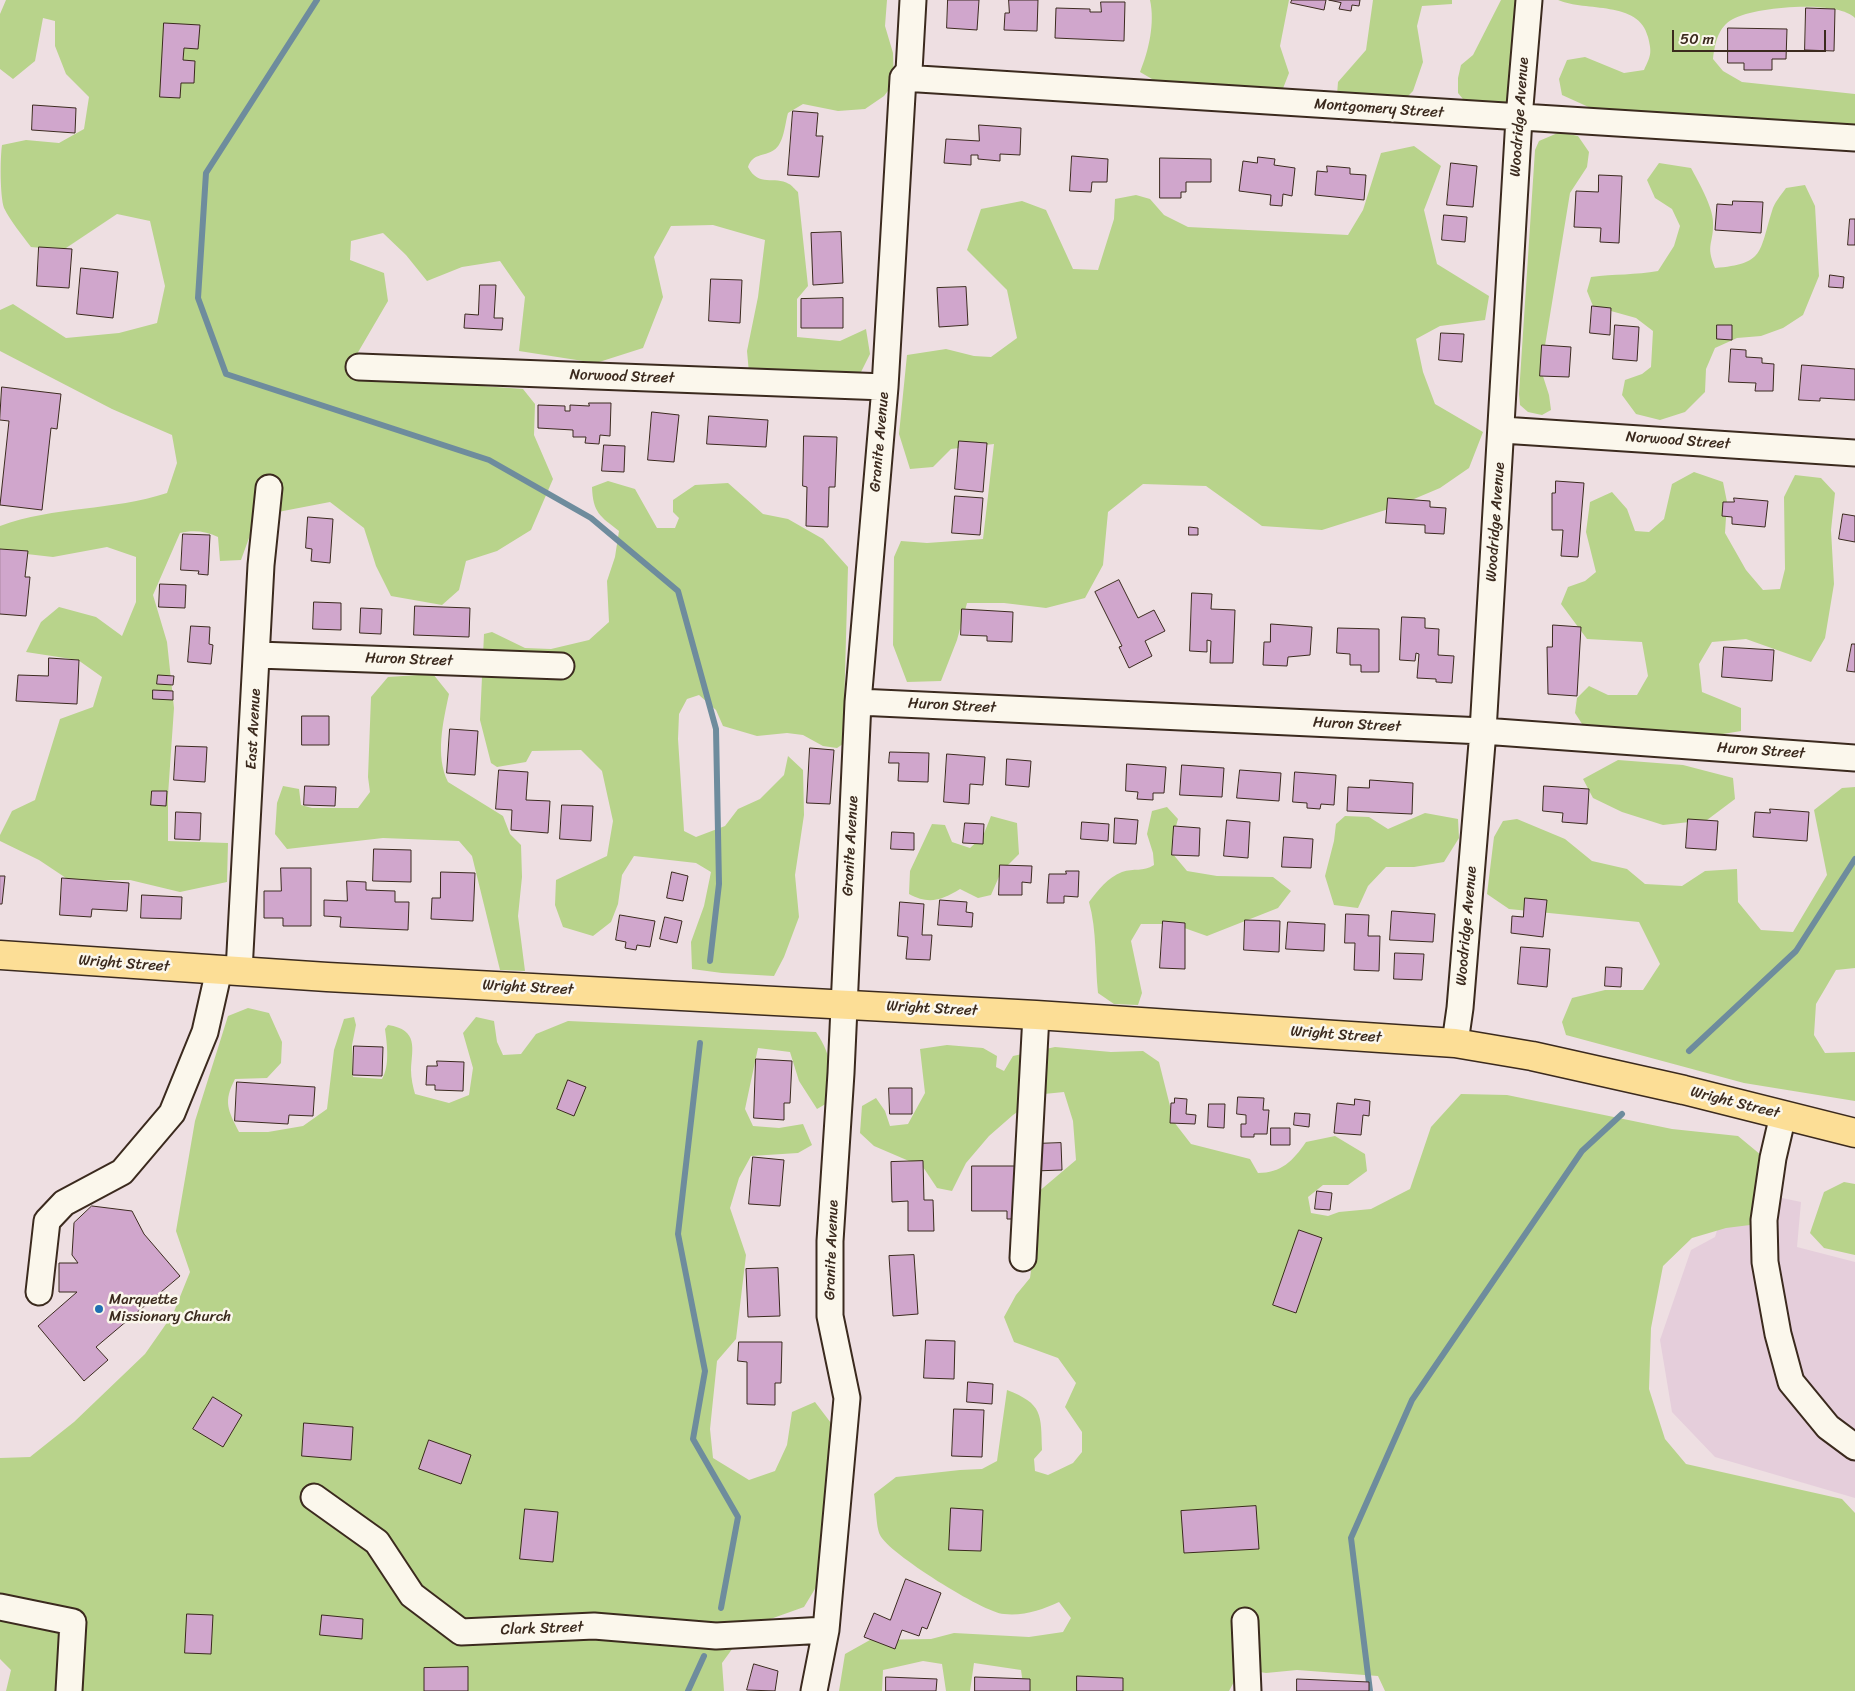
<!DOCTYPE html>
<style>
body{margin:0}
#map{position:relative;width:1855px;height:1691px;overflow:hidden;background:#eedfe2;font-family:Sriracha,sans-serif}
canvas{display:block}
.scale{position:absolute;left:1672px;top:30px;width:154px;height:22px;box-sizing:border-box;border:2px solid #3b2a1e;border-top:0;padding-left:6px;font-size:15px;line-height:18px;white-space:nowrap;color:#3b2a1e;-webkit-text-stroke:4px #fbf7ec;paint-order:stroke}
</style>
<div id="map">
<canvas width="1855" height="1691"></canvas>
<div class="scale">50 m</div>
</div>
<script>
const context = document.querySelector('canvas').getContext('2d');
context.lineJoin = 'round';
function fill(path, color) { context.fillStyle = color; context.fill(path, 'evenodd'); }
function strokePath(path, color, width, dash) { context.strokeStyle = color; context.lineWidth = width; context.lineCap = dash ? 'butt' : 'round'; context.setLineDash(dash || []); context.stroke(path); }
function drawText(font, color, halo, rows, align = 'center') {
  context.font = font + ' Sriracha,sans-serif'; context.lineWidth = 5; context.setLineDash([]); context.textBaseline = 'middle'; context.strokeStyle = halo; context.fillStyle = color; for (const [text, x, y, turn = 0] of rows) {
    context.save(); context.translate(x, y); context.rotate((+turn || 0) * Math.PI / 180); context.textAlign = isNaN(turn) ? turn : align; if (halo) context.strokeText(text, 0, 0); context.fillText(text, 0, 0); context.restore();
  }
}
fill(new Path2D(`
 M1730,1187L1801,1202L1797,1247L1855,1262V1498L1715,1457L1672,1412L1660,1340L1691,1250L1715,1237Z`), '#e5cedb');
fill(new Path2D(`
 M6,0H887L885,26L893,53L894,83L884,96L865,109L838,111L803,104L788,113C785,123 784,144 774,150C763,157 753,153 748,167C759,188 774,175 789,184C792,185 795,190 798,192L808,286L797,299V337L840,341L866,329L870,354L861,372L749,373L747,351L758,297L765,240L713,225L671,226L654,257L663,297L643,348L596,363L519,351L525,297L500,261L462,267L427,281L406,255L383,233L351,241L350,260L384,273L388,301L350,366L361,377L523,389L535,404L534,435L553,479L531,530L497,551L466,561L459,590L442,605L391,596L376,566L364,528L330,502L257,516L241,560L220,561L218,537C206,531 193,530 180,533L153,595L167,642L174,708L168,795V841L228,843L227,882L180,892L130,880H69L39,860L0,841V835L12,811L35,800L60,719L93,707L102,677L78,660L26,652L41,622L59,607L96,617L122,636L136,602V557L107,547L53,557L0,551V526C54,506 113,511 167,493L177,463L172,435L112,409L0,351V310L13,304L66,338L119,333L157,323L165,286L150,221L117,214L63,250L31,247C22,235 11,222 4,208C0,195 0,159 2,145L26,140L59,143L84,129L89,97L66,74L55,46V21L43,18L35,61L13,79L0,69V14Z
 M1150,0H1289L1280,46L1289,73L1282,91L1164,86L1140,72C1149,50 1155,23 1150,0Z
 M1373,0H1452V4L1422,6L1417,26L1423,62L1413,91L1401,103L1337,95L1338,82L1366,50Z
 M1501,0H1521L1509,103L1495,107L1467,104L1458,93V78L1461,65L1473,55Z
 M1558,0H1855V18C1838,0 1757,6 1733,19C1718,27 1715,43 1713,59L1723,71L1742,82L1855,94V125L1593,109L1562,95L1559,79L1567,60L1585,57L1624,73L1644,70C1651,55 1652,53 1648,37C1639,0 1586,12 1558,0Z
 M1560,132L1578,136L1589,152L1587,167L1570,193L1541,370L1549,395L1551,410L1542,415L1528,412L1520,405L1519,394L1535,150L1539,141Z
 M1414,146L1441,166L1424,210L1437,264L1489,296L1485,320L1440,326L1416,339L1423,372L1435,404L1483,432L1469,468L1440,488L1395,507L1322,530L1262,526L1206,486L1143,484L1108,512L1103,565L1085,598L1046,608L1004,603H967L957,640L941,681L907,682L893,645L894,557L901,541L927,543L983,539L994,444L951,449L933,467L910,469L899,434L907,355L946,349L974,356L991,357L1017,338L1007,290L967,250L981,209L1022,201L1046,210L1073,269L1098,270L1114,219L1115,199L1136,195L1150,199L1164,215L1188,227L1348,235L1363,210L1381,153Z
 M1659,163L1691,168C1698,181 1713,207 1713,222C1714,244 1705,244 1715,268C1765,264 1759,252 1772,211C1774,203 1781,195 1786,188L1805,185L1815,206L1819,276L1803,315L1783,328L1761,336L1737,338L1715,348L1706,369L1705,392L1685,412L1660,420L1636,414L1622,395L1625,380L1642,374L1651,367L1653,331L1636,318L1593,306L1587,291L1591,277C1614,274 1636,275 1658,271L1674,246L1680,226L1672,209L1655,198L1647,180Z
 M1694,472L1723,482L1727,502L1725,533L1746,570L1763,590L1780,589L1785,569L1784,497L1795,475L1821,478L1835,493L1831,530L1834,584L1825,638L1811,662L1746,639L1712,642L1699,664L1702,692L1741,708V731L1711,736L1584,727L1575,713L1577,698L1589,686L1608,695H1637L1648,676L1642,642L1587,639L1561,604L1568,587L1585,581L1596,572L1586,532L1590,502L1612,492L1627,509L1635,531L1649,532L1664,519L1672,484Z
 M608,481L635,489L657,528H675L679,518L673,512V500L695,485L728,483L763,514L788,519L823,539L848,567L843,744L837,748L823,746L803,735L787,733L757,736L723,726L716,710L699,695L687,699L679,714L678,739L684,831L696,837L725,826L738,809L760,799L784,775L788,756L803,770L804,815L795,875L799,917L784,957L774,976L722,973L692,969L691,942L704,906L711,872L696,863L634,856L622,875L618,904L611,922L593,936L563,927L555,905L556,880L607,856L613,821L602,771L581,750L532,751L526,762L497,767L491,763L480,720L484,634L492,632L525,648L551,649L589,640L609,622L607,581L615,557L619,531C600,516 593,513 592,487Z
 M433,674L449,694C443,722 435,756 448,782L503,816L510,834L521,845L522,877L518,916L525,971L500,970L472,856L459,841L383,838L287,849L275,834L277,803L283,786L299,789L301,805L312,808H358L370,792L368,777L371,697L388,677Z
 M1618,760L1683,765L1733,778L1735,799L1707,820L1663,825L1622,812L1593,798L1583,779Z
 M1855,787V968L1836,970L1816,1004L1814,1035L1825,1053L1855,1052V1101L1744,1083L1566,1035L1562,1022L1572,998L1605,990H1643L1660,964L1639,922L1509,909L1487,894L1494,837L1503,821L1517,819L1565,839L1592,861L1627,869L1645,884L1682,886L1705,871L1737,869L1738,902L1761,930L1793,932L1827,875L1814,810L1842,788Z
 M1167,807L1178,819L1173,837L1172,853L1187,871L1217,876L1273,877L1291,891L1278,908L1207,936L1173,924H1141L1131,941L1142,993L1138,1005L1114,1004L1098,993C1095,964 1097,930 1089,902C1099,889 1107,878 1122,872C1134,868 1143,872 1154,865L1153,853L1147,834L1152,811Z
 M1425,813L1458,819L1459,838L1444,862L1414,867H1386L1368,886L1358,908L1334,905L1325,876L1334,841L1336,824L1345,816L1369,817L1388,829Z
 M991,816L1017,823L1019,854L1001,872L991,895L978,898L960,889C942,900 929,905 909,894L910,871L932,824L945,825L952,842L970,848L983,836Z
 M248,1008L269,1013L282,1042L281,1063L267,1078L235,1079C223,1102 228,1110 239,1132H268L303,1126L327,1109L334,1050L344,1019L354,1017L356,1025L352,1045L353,1077L382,1079C390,1066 387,1044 385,1029L388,1025C419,1030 412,1048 411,1070C411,1078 413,1087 415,1094L449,1103L469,1095L473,1068L463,1033L476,1017L494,1021L497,1042L503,1055L521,1054L536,1034L568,1021L816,1032C833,1057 832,1073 829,1102L817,1109L799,1081L790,1052L758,1048L745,1109L753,1126L779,1128L803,1124L812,1145L798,1153L751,1156L739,1178L730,1208L746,1255L736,1339L717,1361L710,1429L713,1458L749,1480L775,1471L787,1445L792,1412L815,1402L834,1427L821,1579L804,1607L748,1627L722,1663L724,1691H6L11,1670L0,1659V1458L30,1457L74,1422L145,1354L173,1314L190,1272L176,1231L195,1121L228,1016Z
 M947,1045L983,1048L997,1056L996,1067L1004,1071L1013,1056L1055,1047L1111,1052L1143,1051L1159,1062L1174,1122L1191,1144L1250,1159L1258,1173C1281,1173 1293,1161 1306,1142L1335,1136L1365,1154L1367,1171L1348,1185H1323L1308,1197L1311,1213L1328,1216L1339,1212L1371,1209L1410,1189L1431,1127L1461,1094L1507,1095L1672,1129L1738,1136L1761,1155L1772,1184L1750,1225L1726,1228L1692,1238L1663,1266L1651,1328L1649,1389L1665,1439L1686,1464L1842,1499L1855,1513V1691H1385L1378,1676L1297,1670L1266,1673L1241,1669L1229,1691H1024L1021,1670L974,1663L970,1691H946L942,1664L923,1661L883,1670L882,1691H839L845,1654L870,1640L931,1639L954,1633L1029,1637L1063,1632L1071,1618L1059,1602C1042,1610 1024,1616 1004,1614C984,1613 888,1553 880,1535C876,1527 876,1504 874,1494L896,1477L960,1470L982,1469L997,1461L1007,1390C1043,1404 1041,1414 1042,1450L1034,1459L1035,1471L1048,1475L1073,1463L1082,1452V1432L1065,1407L1076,1383L1058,1358L1014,1342L1004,1317L1016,1295L1030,1278L1035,1242L1037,1193L1076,1160L1073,1121L1064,1092L1044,1094L1013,1115L989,1136L966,1163L952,1191L937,1188L923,1167L874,1146L860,1133L862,1106L876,1098L885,1111L890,1126L908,1124L925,1093L920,1049Z
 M1844,1182L1855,1184V1255L1824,1248L1810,1233L1824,1192Z`), '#b8d38b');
strokePath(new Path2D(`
 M317,0L206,173L198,298L226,374L489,460L591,518L678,591L716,729L719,884L710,961
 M700,1043L678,1234L705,1371L693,1439L738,1517L721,1608
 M1689,1051L1796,951L1855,859
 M688,1691L704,1656
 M1370,1691L1351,1538L1412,1400L1582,1151L1622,1114`), '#6e8c9d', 6);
const building = new Path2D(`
 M948,0H979L977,30L947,28Z
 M1009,0H1038L1037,31L1004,30L1005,13H1009Z
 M1292,0H1326L1324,10L1291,3Z
 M1329,0H1360L1359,6L1352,5L1351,11L1339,9L1341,3Z
 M1101,2H1125L1124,41L1055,38L1056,8L1090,9V12H1101Z
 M1806,8L1835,9L1834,51L1805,50Z
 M164,23L200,25L198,49L184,48L183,60L195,61L194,83H181L180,98L160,97Z
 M1728,28L1787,29L1786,59H1772V70H1744V63H1728Z
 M33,105L76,108L75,133L32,130Z
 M793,111L818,113L816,136H823L819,177L788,175Z
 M979,125L1021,128L1020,155L1000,154V161L978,159V155H971V165L944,163L946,139L979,141Z
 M1072,156L1108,159L1107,182H1092L1091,192L1070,191Z
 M1258,157L1275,159L1274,165L1295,168L1292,196L1283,194L1282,206L1270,205L1271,195L1239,191L1243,161L1257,163Z
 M1160,158L1211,159V182H1186V192H1181V198H1160Z
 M1451,163L1477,166L1473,207L1447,205Z
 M1327,166L1350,168V174L1366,175L1364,200L1315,195L1317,171L1327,172Z
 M1599,175L1622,176L1619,243L1600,242L1601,228L1574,227L1576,191L1598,192Z
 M1733,201L1763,202L1761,233L1715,230L1717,204L1732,205Z
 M1444,215L1467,217L1465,242L1442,240Z
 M1850,219H1855V245H1848Z
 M841,232L843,283L813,285L811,233Z
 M39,247L72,249L69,288L37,286Z
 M81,268L118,272L113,318L77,314Z
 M1830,275L1844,277L1843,288L1829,287Z
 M711,279L742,280L740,323L709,321Z
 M480,285H496L494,318H503L502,330L464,328L465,314L478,315Z
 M966,287L968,325L939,327L937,288Z
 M843,298V328H801V299Z
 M1592,306L1611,308L1610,335L1590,333Z
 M1615,325L1639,327L1637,361L1613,359Z
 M1717,325H1732V340L1717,339Z
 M1441,333L1464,334L1462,362L1439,360Z
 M1542,345L1571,347L1569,377L1540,376Z
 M1731,349L1746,350V357L1762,358V363L1774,364L1773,391H1755L1756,383L1729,382Z
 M1802,365L1855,369V400L1820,398V401L1799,400Z
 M2,387L61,394L57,429L51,428L42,510L0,505L9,421L0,420Z
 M589,403H611L610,436L600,435L599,444L585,443L586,437H573V430L538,428V405L565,406V411H570V405L589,406Z
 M652,412L679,415L674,462L648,460Z
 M709,416L768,420L766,447L707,444Z
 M804,436L837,437L835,487H829L828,527L806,526L807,487L803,486Z
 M959,441L987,443L983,492L955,489Z
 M604,445L625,446L624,472L602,471Z
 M1556,481L1584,483L1578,557L1561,556L1563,530H1552V493H1555Z
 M955,496L983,498L980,535L952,533Z
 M1388,498L1430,501V507L1446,508L1444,534L1425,533V525L1386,523Z
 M1734,498L1768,501L1765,527L1732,524V517L1722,516L1723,502H1734Z
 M1843,514L1855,516V542L1839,539Z
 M308,517L333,519L330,563L311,561L312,549L306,548Z
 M1189,527L1198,528V535H1189Z
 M183,534L210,535L208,575L198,574L199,571L181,570Z
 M0,549L28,551L25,577H30L26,616L0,614Z
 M1119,580L1138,618L1154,610L1165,631L1145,641L1152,656L1129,668L1119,647L1122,646L1095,592Z
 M160,584L186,585L185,608L159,607Z
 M1192,593L1212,594L1211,609L1235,610L1233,663H1210L1211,641L1207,640V652L1190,651Z
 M314,602L341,603V630L313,629Z
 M415,606L470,608L469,637L414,635Z
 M361,608L382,609L381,634L360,633Z
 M962,609L1013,612L1012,642L987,641V636L961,635Z
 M1402,617L1425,618V628L1439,629L1438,655L1454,656L1452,683L1436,682V679L1417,678L1419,654L1416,653L1415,661L1400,660Z
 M1271,624L1312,627L1310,655L1288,657L1287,666L1263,665L1264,642H1270Z
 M1553,625L1581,627L1577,696L1548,694L1547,647H1552Z
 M191,626L210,627L209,644L213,645L211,664L188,662Z
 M1338,628L1379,629V672H1361V665H1350V654L1337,653Z
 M1852,644H1855V672L1847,671Z
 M1724,647L1774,650L1772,681L1722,677Z
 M49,658L79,660L77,704L16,701L18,675L48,676Z
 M158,675L174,676L173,685L157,684Z
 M153,690L173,691V700L153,699Z
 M302,716H329V745H302Z
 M450,729L478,731L475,775L447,773Z
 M176,746L207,747L205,782L174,780Z
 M810,748L834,750L830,804L807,803Z
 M890,752L929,753L928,782L898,781L899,763H889Z
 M947,754L985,757L983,785L970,784L969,804L944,802Z
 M1007,759L1031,761L1029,787L1006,785Z
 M1127,764L1166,767L1164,793H1153V800L1137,799L1138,792L1126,791Z
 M1182,765L1224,768L1222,797L1180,795Z
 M499,770L528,772L526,800L550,801L548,833L511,830L512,810L496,809Z
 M1240,770L1281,773L1279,801L1237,798Z
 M1295,772L1336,775L1334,805L1321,804L1320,809L1307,808V803L1293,802Z
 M1370,780L1413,783L1412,814L1347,811L1348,787L1369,788Z
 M305,786L336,787L335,806L304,805Z
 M1544,786L1589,789L1587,824L1562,822L1563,813L1543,811Z
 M152,791H167L166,806L151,805Z
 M562,805L593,806L591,841L560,839Z
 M1770,809L1809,812L1807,841L1753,837L1755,812L1770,813Z
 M176,812L201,813L200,840L175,839Z
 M1115,818L1138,820L1136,844L1114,843Z
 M1688,819L1718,821L1716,850L1686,848Z
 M1227,820L1250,822L1248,858L1224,856Z
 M1082,822L1109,824L1108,841L1081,839Z
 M965,823L984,824L983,844L963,843Z
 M1174,826L1200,828L1199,856L1172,855Z
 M892,832L914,833V850L891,849Z
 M1284,837L1313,839L1311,868L1282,867Z
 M374,849L411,850V882L373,881Z
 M1000,865L1032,866L1031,883L1022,882V895H999Z
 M281,868H311V926H283V918H264V891H281Z
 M1066,871H1079L1078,897L1064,896V903H1047L1049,874H1066Z
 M441,872L475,873L473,921L431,919L432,898H440Z
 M672,872L688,876L683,901L667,898Z
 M0,876H5L2,904H0Z
 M62,878L129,883L127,911L92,909L91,917L60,915Z
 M347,881L366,882V890L395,891V902H409L408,930L340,927L341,917L324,916V900L347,901Z
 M142,895L182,897L181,919L141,918Z
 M1525,898L1547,900L1543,937L1511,933L1512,916L1523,917Z
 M940,900L967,902L966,912L973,913L972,927L938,925Z
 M900,902L924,904L922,935H932L930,960L906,959L908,937L898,936Z
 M1392,911L1435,914L1433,942L1390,940Z
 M1346,914L1369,915L1368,936H1380L1379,971L1354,970L1355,943H1345Z
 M620,915L655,921L650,947L637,945L636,950L625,948L626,942L616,940Z
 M665,917L682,921L677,943L660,939Z
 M1245,920L1280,921L1279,952L1244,950Z
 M1163,921L1185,923V969L1160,968Z
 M1288,922L1325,924L1324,951L1286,949Z
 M1521,947L1550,949L1547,987L1518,984Z
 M1395,953L1424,954L1422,980L1394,979Z
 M1606,967L1622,968L1621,987L1605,986Z
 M354,1046L383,1047L382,1076L353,1075Z
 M756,1059L792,1061L790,1103H784V1120L754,1118Z
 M437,1061L464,1062L463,1091L435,1090V1085H426L427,1066H437Z
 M568,1080L586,1087L574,1116L557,1109Z
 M237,1082L315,1087L313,1116L289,1115L288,1124L235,1121Z
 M889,1088H912V1114H890Z
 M1238,1097L1264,1098L1263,1110H1269L1267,1134H1254V1137H1241V1124H1246V1115L1237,1114Z
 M1175,1098L1187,1099L1186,1114L1196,1115L1195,1124L1170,1123L1171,1103H1174Z
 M1355,1099L1370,1101L1369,1116L1363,1115L1361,1135L1334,1133L1337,1103L1354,1105Z
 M1209,1104H1225L1224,1128L1208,1127Z
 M1295,1113L1310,1114L1309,1127L1294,1125Z
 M1271,1128H1290V1145H1271Z
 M1061,1143L1062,1170L1034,1171L1033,1144Z
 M753,1157L784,1160L780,1206L749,1204Z
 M923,1161L924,1200H933L934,1231H908V1201L892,1202L891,1162Z
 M972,1166H1018L1021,1219H1007V1211H972Z
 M1317,1191L1332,1193L1330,1210L1315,1209Z
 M92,1206L132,1211L144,1234L180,1276L96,1347L108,1360L84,1381L38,1326L77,1292H59V1263H78L72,1255L74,1223Z
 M1299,1230L1322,1238L1296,1313L1273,1305Z
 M914,1255L918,1314L893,1316L889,1256Z
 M778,1268L780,1316L748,1317L746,1269Z
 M926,1340L955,1341L954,1379L924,1378Z
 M739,1342H782L781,1383H775V1405L747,1404V1362L738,1361Z
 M968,1382L993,1384L992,1404L967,1402Z
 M213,1397L242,1415L223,1447L193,1429Z
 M954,1409L984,1410L982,1457L952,1456Z
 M304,1423L353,1427L351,1460L302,1456Z
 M429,1440L471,1455L461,1484L419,1469Z
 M1256,1506L1259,1549L1184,1553L1181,1511Z
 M951,1508L983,1510L981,1551L949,1550Z
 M525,1509L558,1512L553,1562L520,1559Z
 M906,1579L941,1593L927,1629L922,1627L919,1636L902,1630L895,1649L864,1637L874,1613L890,1620Z
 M187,1614L213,1615L211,1654L185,1653Z
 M322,1615L363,1619L362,1639L320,1635Z
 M754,1664L778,1671L775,1691L747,1690Z
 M468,1667V1691H424V1668Z
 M1077,1676L1123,1678V1691H1077Z
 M886,1677L937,1679L936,1691H886Z
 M975,1677L1030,1679V1691H975Z
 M1297,1679L1369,1682V1691H1297Z`);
fill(building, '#d0a6cc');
strokePath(building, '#3b2a1e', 1);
const minor = new Path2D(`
 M903,78L1855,138
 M359,367L885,387
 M1502,430L1855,453
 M258,655L561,666
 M858,702L1483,731L1855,758
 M239,971L261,565L269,488
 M1455,1043L1460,1008L1483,731L1519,118L1529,0
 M1783,1115L1773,1158L1764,1220L1765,1262L1778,1334L1791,1382L1828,1427L1855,1447
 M1023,1258L1036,1015
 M39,1292L47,1221L64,1203L122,1172L172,1113L205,1032L219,970
 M314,1497L377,1542L412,1595L461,1632L594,1626L716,1636L826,1630
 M0,1607L73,1622L69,1691
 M1245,1621L1248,1691
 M814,1691L826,1630L847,1398L830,1316V1241L841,1073L858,702L885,387L903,78L909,71L913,0`);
const major = new Path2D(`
 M0,955L327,977L1036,1015L1455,1043L1532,1056L1684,1090L1855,1133`);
strokePath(minor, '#3b2a1e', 29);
strokePath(major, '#3b2a1e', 31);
strokePath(minor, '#fbf7ec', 25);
strokePath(major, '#fcde96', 28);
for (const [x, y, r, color] of [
 [99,1309,5,"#1f6fb2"]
]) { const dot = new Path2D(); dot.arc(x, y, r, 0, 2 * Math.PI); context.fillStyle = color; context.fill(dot); strokePath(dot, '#fbf7ec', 2); }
drawText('15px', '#3b2a1e', '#fbf7ec', [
 ["Montgomery Street",1379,109,4],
 ["Woodridge Avenue",1520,117,-86],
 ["Norwood Street",622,377,2],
 ["Norwood Street",1678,441,4],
 ["Granite Avenue",880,442,-85],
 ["Woodridge Avenue",1496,522,-86],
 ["Huron Street",409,660,2],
 ["Huron Street",952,706,3],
 ["Huron Street",1357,725,3],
 ["East Avenue",254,729,-87],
 ["Huron Street",1761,751,4],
 ["Granite Avenue",851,846,-87],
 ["Woodridge Avenue",1467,926,-85],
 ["Wright Street",124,964,4],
 ["Wright Street",528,988,3],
 ["Wright Street",932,1009,3],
 ["Wright Street",1336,1035,4],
 ["Wright Street",1735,1103,14],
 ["Granite Avenue",832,1250,-88],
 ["Clark Street",542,1629,-2]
]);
drawText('15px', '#3b2a1e', '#fbf7ec', [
 ["Marquette",109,1300],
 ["Missionary Church",109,1317]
], 'left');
</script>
